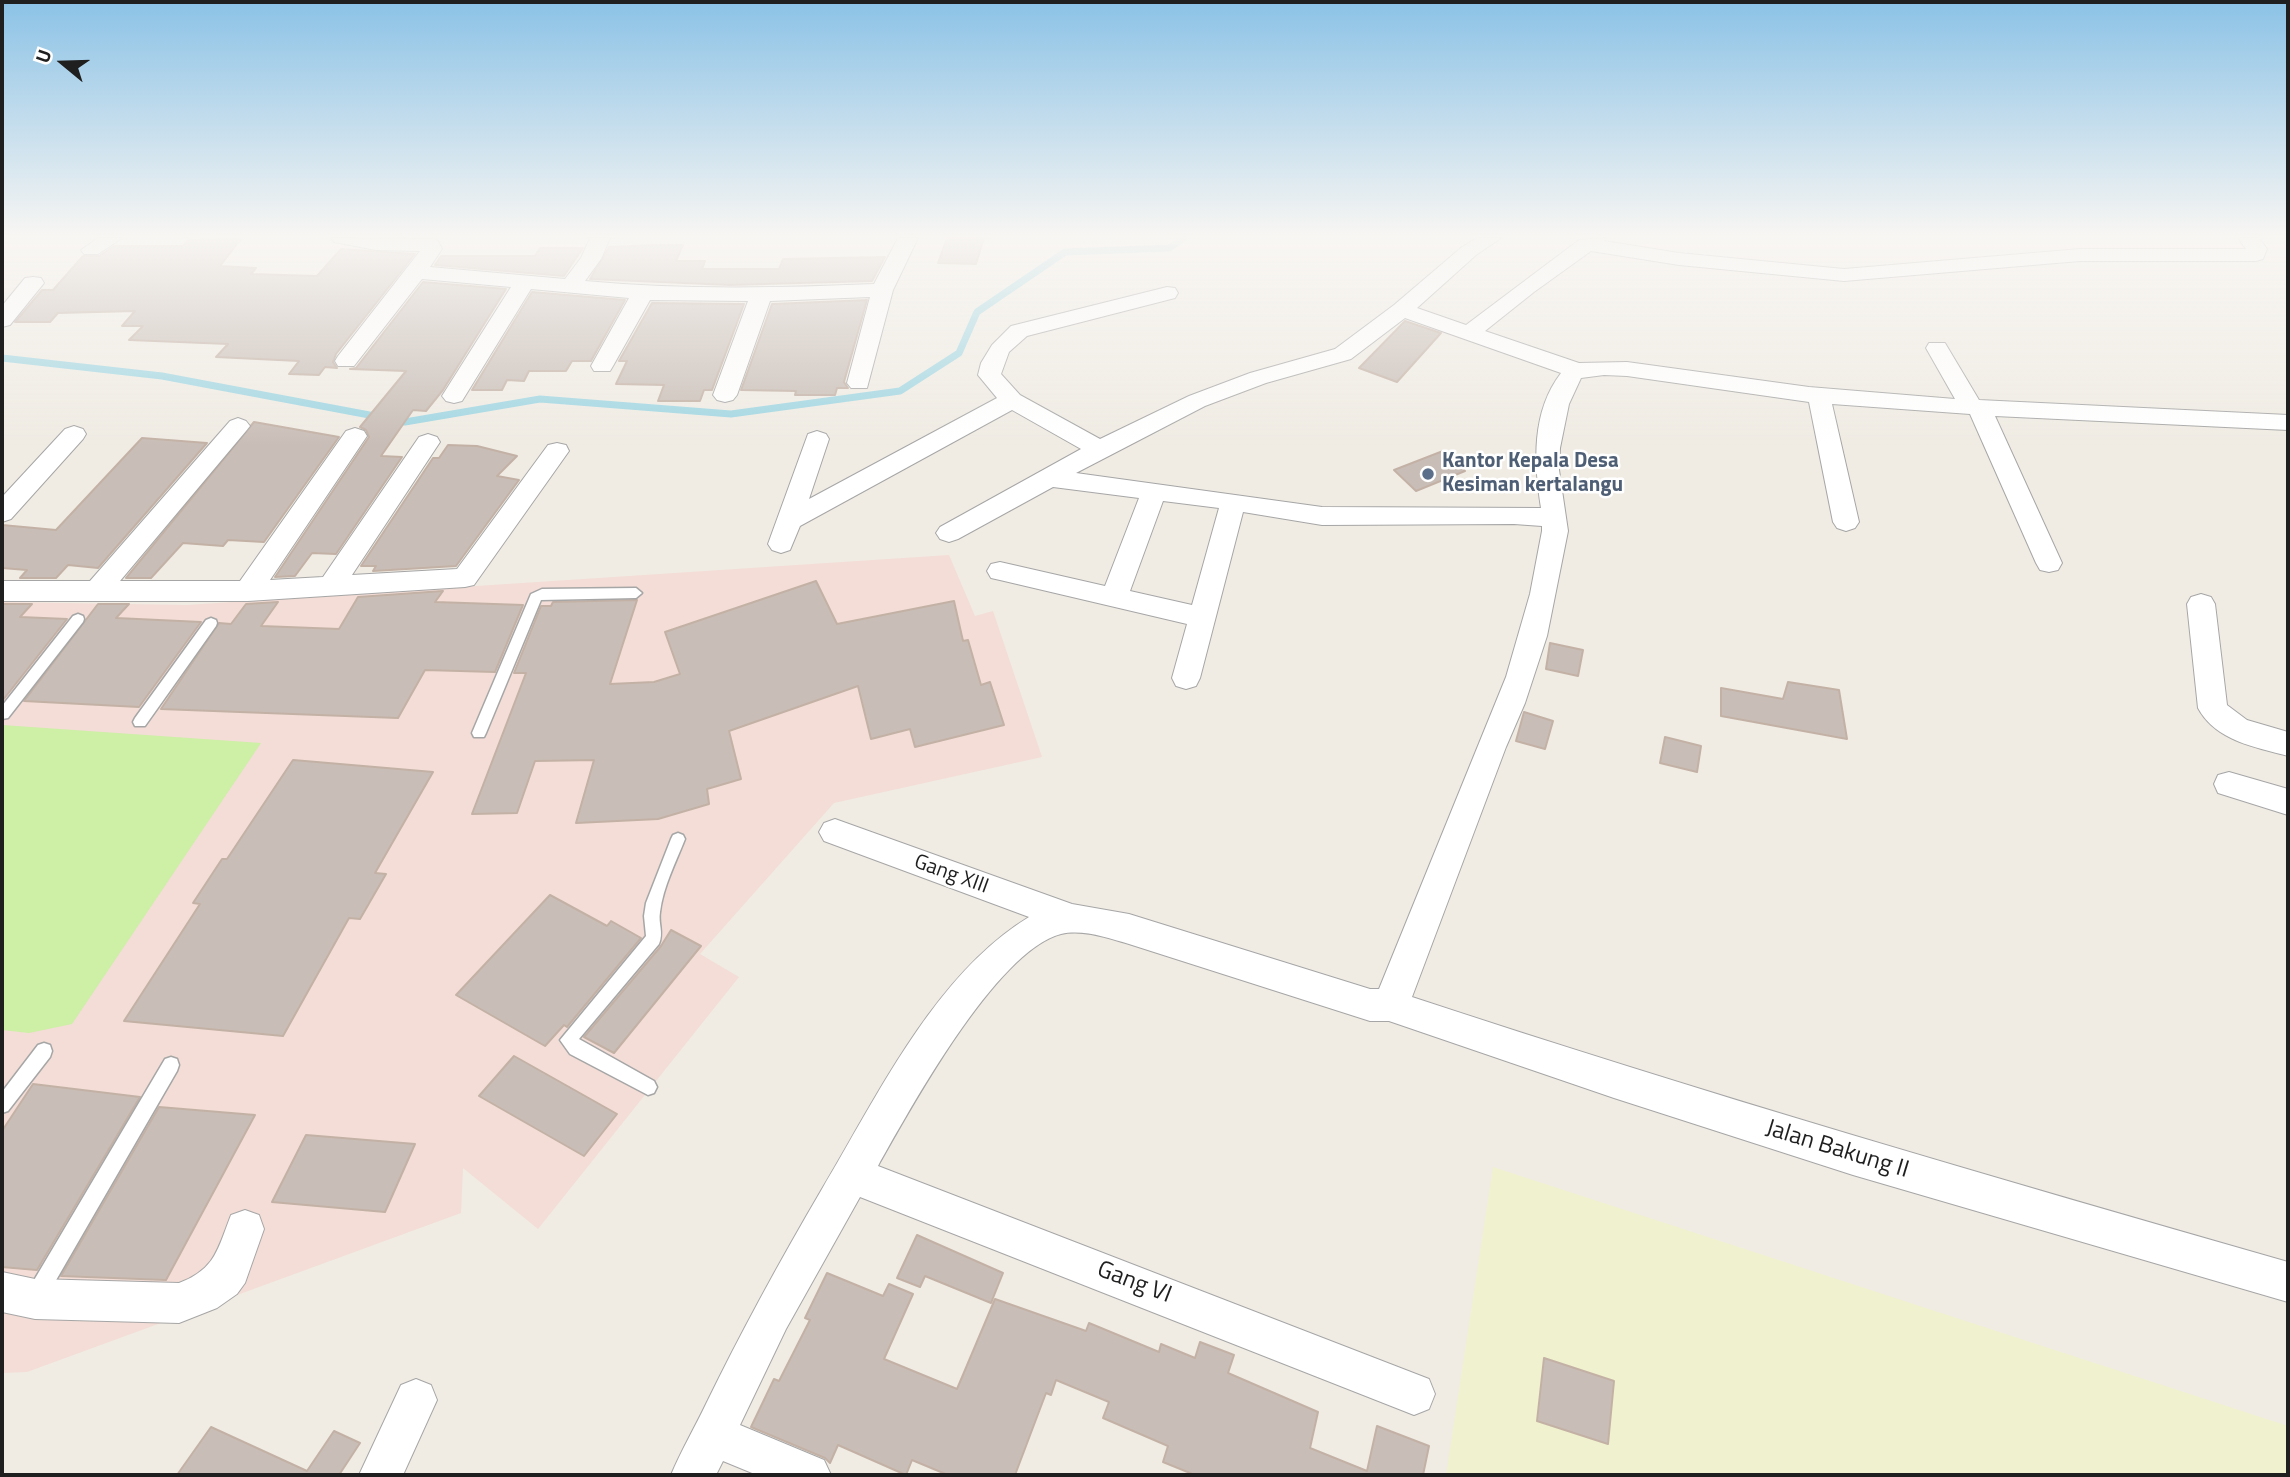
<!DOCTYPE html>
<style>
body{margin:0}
#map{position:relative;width:2290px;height:1477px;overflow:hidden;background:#f0ece4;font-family:"Titillium Web",sans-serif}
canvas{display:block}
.frame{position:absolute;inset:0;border:4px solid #1f1f1f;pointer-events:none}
.north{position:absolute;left:28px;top:28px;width:70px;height:70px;-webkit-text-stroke:5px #fff;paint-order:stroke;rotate:289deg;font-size:19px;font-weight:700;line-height:28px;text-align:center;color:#1f1f1f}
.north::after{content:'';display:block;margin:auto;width:24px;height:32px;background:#1f1f1f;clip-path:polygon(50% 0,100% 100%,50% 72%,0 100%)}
</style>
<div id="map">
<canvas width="2290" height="1477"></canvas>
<div class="frame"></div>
<div class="north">U</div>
</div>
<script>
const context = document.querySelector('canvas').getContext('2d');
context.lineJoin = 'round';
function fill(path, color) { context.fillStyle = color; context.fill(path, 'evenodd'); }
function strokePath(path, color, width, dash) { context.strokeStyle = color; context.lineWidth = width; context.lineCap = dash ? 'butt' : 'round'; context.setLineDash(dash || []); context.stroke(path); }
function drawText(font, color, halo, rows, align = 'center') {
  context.font = font + ' "Titillium Web",sans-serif'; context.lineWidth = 5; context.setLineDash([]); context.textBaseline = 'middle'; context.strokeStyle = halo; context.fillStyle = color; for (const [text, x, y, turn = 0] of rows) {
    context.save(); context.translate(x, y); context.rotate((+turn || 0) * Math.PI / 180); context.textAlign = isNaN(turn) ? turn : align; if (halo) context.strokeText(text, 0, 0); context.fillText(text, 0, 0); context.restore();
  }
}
fill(new Path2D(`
 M949,555L975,616L993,611L1042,757L834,803L700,954L739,977L538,1229L463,1168L461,1213L27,1372L2,1373V602L187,605Z`), '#f3ddd6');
fill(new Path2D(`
 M1493,1167L2288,1426V1475H1446Z`), '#f0f1ce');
fill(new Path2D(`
 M2,725L261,743L72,1024L29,1033L2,1030Z`), '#cdefa6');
strokePath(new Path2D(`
 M2,358L162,376L380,417
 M394,420L405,422L540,399L731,414L900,391L959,353L977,312L1065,252L1169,248L1184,238`), '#a1d6e2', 7);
const building = new Path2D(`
 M947,238H984L976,264L938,263Z
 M241,239L220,266L256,268L251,274L317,276L341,249L415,254L336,354L333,362L337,368L325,367L319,375L289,374L299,361L216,357L228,344L129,340L143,326H122L135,311L58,313L50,322H15L42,290H53L83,256H99L114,246H183L188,240Z
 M656,245H683L676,261H705L702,269H779L783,259L885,257L872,281L730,285L590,279L609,247Z
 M540,248H583L564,276L435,265L441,256H535Z
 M423,282L506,289L443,390L426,411L413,410L381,456L402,457L336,554L312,553L295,576L275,577L369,437L366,430L360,427L406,371L350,369L356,368Z
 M532,292L625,300L591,361H572L566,371H529L524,381L507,380L502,390H472Z
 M867,300L844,382L848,388H837L835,395H795L796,391L741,390L772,304Z
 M652,303L744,304L712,390H704L700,401H658L664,385L616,384L627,361H619Z
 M1405,321L1441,333L1397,382L1359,368Z
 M254,422L339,437L264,542L228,540L223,546L183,543L151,578H126Z
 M142,438L207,443L98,568L68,565L56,578H20L27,570L2,568V525L56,530Z
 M448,445L477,446L517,456L497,476L519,480L456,566L373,571L376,566H361L433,458H439Z
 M1443,451L1465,471L1416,491L1394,470Z
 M816,581L837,624L954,601L963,641L968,640L981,685L990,682L1004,725L915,747L910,729L871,739L858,686L729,731L741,779L707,789L709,804L658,819L576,823L594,760L535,761L517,813L472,814L526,673H514L541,606H551L553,602L637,600L610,684L654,682L680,674L665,632Z
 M443,591L435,602L523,605L495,672L425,670L398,718L161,709L219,623L231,624L246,604L278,602L261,626L339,629L358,597Z
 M2,604H32L20,617L67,619L3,700Z
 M98,604H129L116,618L201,622L139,707L24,701Z
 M1550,643L1583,650L1578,676L1546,669Z
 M1788,682L1839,690L1847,739L1721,716V688L1783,699Z
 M1524,712L1553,721L1545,749L1516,741Z
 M1665,737L1701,746L1697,772L1660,763Z
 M293,760L433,772L375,873L386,874L360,919L349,918L283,1036L124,1021L200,904L193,903L222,859H227Z
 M550,895L607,926L611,921L641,938L567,1027L564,1025L545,1046L456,995Z
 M671,930L701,946L614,1053L584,1037L661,946Z
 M514,1056L617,1114L584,1156L479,1096Z
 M33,1084L140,1097L37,1270L2,1267V1131Z
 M159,1107L255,1115L166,1280L61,1276Z
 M306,1135L415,1144L385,1212L272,1202Z
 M917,1235L1003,1273L991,1303L925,1276L920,1287L897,1278Z
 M827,1273L883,1296L889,1284L913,1294L884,1359L957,1389L995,1299L1086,1331L1089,1323L1159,1352L1161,1344L1195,1358L1200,1342L1234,1355L1228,1373L1318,1412L1310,1448L1367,1471L1377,1426L1429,1446L1423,1475H1195L1163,1462L1168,1446L1103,1418L1109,1402L1056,1380L1051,1395L1046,1393L1015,1475H948L912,1460L906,1475L838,1445L830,1463L825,1458L751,1427L774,1379L779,1381L810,1320L805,1318Z
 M1544,1358L1614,1381L1608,1444L1537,1421Z
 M211,1427L307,1471L334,1431L360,1443L339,1475H177Z`);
fill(building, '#c9beb7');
strokePath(building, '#c3b1a5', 2);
const service = new Path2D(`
 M636,588L642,593L636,598L541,600L486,733L484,737H474L472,733L531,594L542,589Z
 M78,614L83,616L84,619L83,622L8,718L2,719V706L73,616Z
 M211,618L216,620L217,623L216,626L145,726H135L133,722L135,718L206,620Z
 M678,833L683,835L685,839C676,862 663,887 660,912C658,924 664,932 659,944L579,1039L654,1081L657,1087L654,1093L648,1095L570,1054L560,1040L646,936L644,916L646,903L671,839L673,835Z
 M44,1043L50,1045L52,1051L50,1057L8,1111L2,1113V1092L38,1045Z
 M171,1057L177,1059L179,1065L177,1071L44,1301L37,1303L30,1301L28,1294L30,1287L165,1059Z`);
const minor = new Path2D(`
 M98,238H122L98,254H84L81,250Z
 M331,238L431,239L438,241L442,249L430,267L565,279L581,258L590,238H610L601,259L585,281C682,290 778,288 874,284L898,238H918L893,290L867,388H851L847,383L870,297L770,301L737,395L733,400L725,402L717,400L713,395L748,301L650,300L613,366L610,371H594L591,366L629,298L531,289L462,401L454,403L446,401L442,396L511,287L422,279L354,366H338L335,361L338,356L420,251L376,250L334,242Z
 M1477,238H1501L1476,255L1417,308L1466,325L1579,240L1606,238L1604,241L1679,253L1844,269L2080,249H2246L2238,238H2259L2267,249L2263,259L2256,261H2080L1844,281L1679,265L1591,251L1534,292L1485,331L1579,363L1627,362L1809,387L1955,399L1926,348L1929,343H1945L1979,400L2288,415V430L1995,416L2062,563L2058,570L2049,572L2040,570L2036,563L1970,414L1832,404L1859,522L1855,528L1846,531L1837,528L1833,522L1809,402L1627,376L1604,375L1581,378L1569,404L1560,448L1559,470L1568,531L1547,636L1525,703L1506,747L1412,997C1702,1093 1995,1178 2288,1262V1302L1853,1175L1614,1098L1389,1021H1370L1129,944C1108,938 1083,929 1061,934C996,951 910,1109 878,1166L1429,1379L1435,1394L1429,1409L1414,1415L860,1197L786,1329L740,1425L824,1460L831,1475H757L723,1461L716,1475H671C681,1451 695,1427 706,1404C742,1330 781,1259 822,1189C877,1097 935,974 1029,917L824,841L819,832L824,823L835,819L1072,904L1129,914L1370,989H1379L1506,677L1530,594L1542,531V526L1514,524L1322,525L1243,512L1200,678L1196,686L1186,689L1176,686L1172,678L1187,624L1000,580L991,578L987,571L991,564L1000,562L1105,586L1139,498L1053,487L958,539L949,542L940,539L936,533L940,527L1081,449L1012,410L800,526L790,550L781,553L772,550L768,544L808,434L817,431L826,434L829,439L809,499L997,398L978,375L981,363L992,345L1011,326L1167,287L1175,288L1178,293L1175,298L1027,336L1009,352L1001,374L1020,395L1100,439L1189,396L1250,373L1335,349L1394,305L1462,247ZM1405,318L1561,373C1531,412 1534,463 1541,508L1322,507L1076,473L1205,406L1266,383L1351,359ZM1163,501L1219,508L1192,605L1130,591Z
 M33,277L41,278L44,283L10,325L2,327V306L25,278Z
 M238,418L246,421L250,426L246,431L120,581H240L346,431L355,428L364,431L367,436L270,580L323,577L419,437L428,434L437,437L440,442L352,575L457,569L548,445L557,443L566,445L569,451L474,585L465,587L248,601H2V581H90L230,421Z
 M74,426L83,429L86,434L83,439L11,519L2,522V497L65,429Z
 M2201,594L2211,597L2215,604L2227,705L2247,720L2288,732V756C2255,747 2216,741 2198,708L2187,604L2191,597Z
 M2229,772L2288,789V815L2218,793L2214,784L2218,775Z
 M245,1210L259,1215L264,1229L245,1283L237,1294L217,1308L179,1323L35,1319L2,1312V1272L35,1279L179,1283C216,1269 218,1248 231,1215Z
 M416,1379L431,1385L437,1400L403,1475H359L401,1385Z`);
strokePath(service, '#a6a6a6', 3);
strokePath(minor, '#a6a6a6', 2);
fill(service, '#fff');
fill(minor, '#fff');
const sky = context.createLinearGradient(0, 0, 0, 445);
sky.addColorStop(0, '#8bc2e6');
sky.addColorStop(0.53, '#f8f6f3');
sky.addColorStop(1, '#f8f6f300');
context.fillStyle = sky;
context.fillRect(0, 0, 2290, 445);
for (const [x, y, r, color] of [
 [1428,474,7,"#5c6f8a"]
]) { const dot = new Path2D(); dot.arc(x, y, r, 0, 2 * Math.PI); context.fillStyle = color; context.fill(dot); strokePath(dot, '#fff', 2.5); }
drawText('bold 21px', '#4e5e75', '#fff', [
 ["Kantor Kepala Desa",1442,462],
 ["Kesiman kertalangu",1442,486]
], 'left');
drawText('21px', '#1f1f1f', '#fff', [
 ["Gang XIII",951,875,20]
]);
drawText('24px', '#1f1f1f', '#fff', [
 ["Jalan Bakung II",1837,1150,17],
 ["Gang VI",1134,1283,21]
]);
</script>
